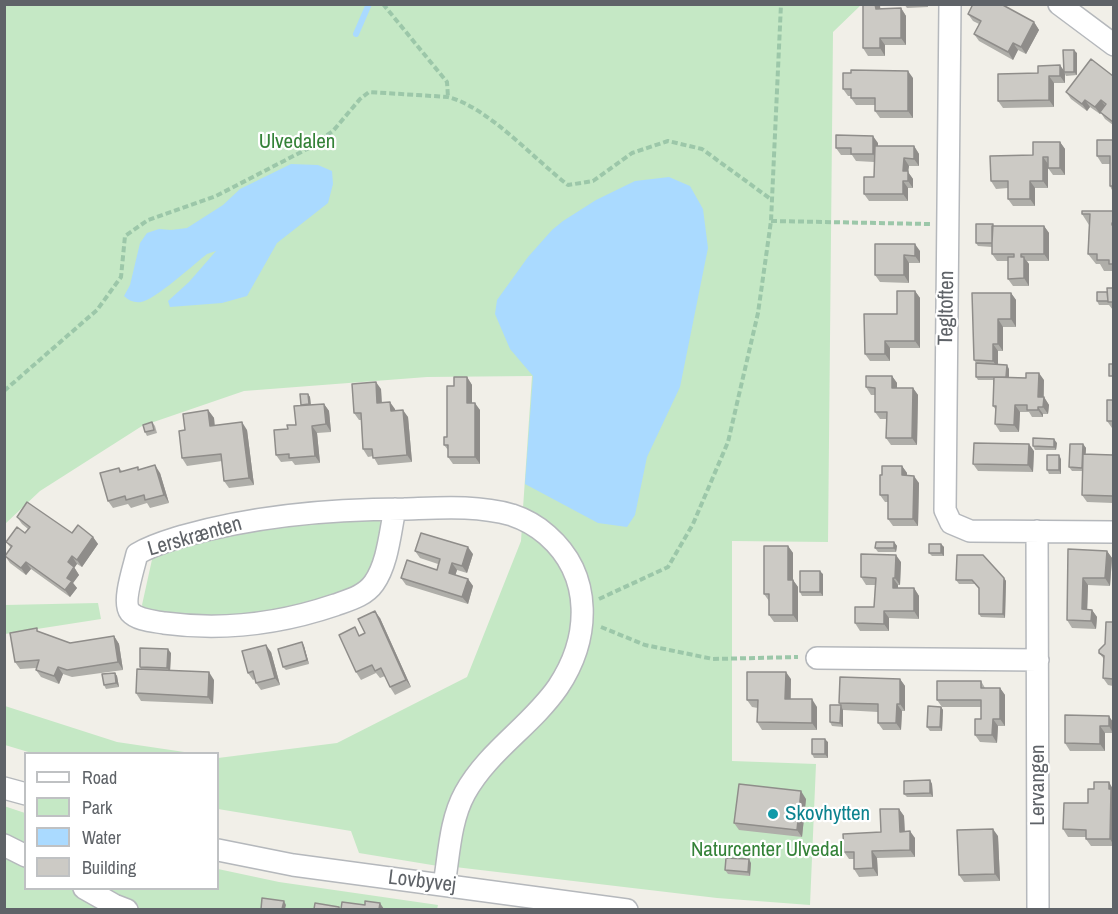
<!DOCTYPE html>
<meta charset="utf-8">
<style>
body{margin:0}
#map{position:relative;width:1118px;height:914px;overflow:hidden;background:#f1efe8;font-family:"Archivo Narrow",sans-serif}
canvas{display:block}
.frame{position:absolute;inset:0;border:6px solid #5f6368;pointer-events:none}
.legend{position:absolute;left:24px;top:752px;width:195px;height:138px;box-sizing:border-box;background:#fff;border:2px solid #bfc1c3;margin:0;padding:8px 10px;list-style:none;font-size:18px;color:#5f6368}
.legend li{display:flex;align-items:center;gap:12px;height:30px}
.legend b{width:30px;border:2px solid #bfc1c3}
</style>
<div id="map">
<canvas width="1118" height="914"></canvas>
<div class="frame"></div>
<ul class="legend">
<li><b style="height:8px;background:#fff"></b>Road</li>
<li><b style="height:16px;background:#c5e8c5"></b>Park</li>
<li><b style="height:16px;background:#aadaff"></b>Water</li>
<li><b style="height:16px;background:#cccac5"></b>Building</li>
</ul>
</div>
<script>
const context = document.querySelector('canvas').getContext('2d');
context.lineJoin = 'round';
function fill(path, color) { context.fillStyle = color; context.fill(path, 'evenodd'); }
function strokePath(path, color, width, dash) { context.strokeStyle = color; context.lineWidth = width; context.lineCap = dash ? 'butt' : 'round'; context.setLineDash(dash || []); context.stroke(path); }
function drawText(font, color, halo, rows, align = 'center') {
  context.font = font + ' "Archivo Narrow",sans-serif'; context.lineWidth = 4.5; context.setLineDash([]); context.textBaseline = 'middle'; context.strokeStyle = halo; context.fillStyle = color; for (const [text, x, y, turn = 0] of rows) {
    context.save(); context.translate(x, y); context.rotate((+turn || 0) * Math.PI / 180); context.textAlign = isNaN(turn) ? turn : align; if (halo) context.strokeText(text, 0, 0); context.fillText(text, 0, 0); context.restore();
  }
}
fill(new Path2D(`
 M5,5H861L833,32L828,542L732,541V761L816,764L810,905L717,898L455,867L468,804L489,770L547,718L569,686L583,569L571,545L551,525L523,508L532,376L427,377L244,391L142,426L40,491L5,524Z
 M377,519L382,523C382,537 373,569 364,580C342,606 244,618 209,619C189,619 166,613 145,611L142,605L153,555L206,538L292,524Z
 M522,526L537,535L567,570L575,599L570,643L553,680L535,705L476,760L438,866L359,853L351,831L218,809V758L337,743L467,677L521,541Z
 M98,603L101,619L5,634V605Z
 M5,703V706L117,742L191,753L35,754L5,745Z
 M4,806L25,813L26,888H218V869L279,882L438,905L437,909H5Z`), '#c5e8c5');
fill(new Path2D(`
 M291,164L318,165L332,171L333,184L328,203L277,243L247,296L222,303L170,307L168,301L189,282L216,251L207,254C194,264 155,300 141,302C135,303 129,301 124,296L130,285L140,243L147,233L159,229L171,230L187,228L223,205L240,189Z
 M669,177L690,186L703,209L708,248L680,387L647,457L635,515L627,527L598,523L525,484L533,376L510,349L495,314L497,300L528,257L552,230L563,221L596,200L635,181Z`), '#aadaff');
strokePath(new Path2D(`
 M356,34L369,4`), '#aadaff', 6);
const minor = new Path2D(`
 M950,4L945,510L951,523L970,531L1114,532
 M1059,4L1114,45
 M395,509C390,532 388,563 374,583C365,596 349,600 335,605C279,624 223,631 164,623C153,621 137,620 130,612C122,602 134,567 137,554C152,545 167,541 183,536C254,516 331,509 404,509C440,508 476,505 512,515C524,519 538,527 547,535C594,576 590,639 558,687C531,726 488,751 465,793C450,820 449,855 444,885
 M1037,531L1038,910
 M817,658L1038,660
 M4,788L26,794
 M4,845L26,856
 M218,850L293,865L627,910
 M84,888L114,905L127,910`);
strokePath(minor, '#b5b8bc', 24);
strokePath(new Path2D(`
 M383,4L447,82L448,97
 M771,221L930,224
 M4,391L97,310L121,277L125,236L148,220L216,196L307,149L333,131L360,99L369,92L448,97C488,107 535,160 568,185L593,181L632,153L668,141L702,149L772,200
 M599,599L668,567L693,524L728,442L758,313L771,221L781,4
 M601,627L645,645L713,659L798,657`), '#9cc7a9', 4, [6, 3]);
strokePath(minor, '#fff', 21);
fill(new Path2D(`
 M904,4H928V7L907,8Z
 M880,5V9L901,8L906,16V45H885V56H868L863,48Z
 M968,14L1034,22L1039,30L1026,54L1018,50L1013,60L979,41L974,34L979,24L973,21Z
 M1077,53V75L1066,76L1065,74V83H1054V107L1003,108L998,101L1038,73L1063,71Z
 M1113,76V125L1105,119L1101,113L1100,114L1090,107L1087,111L1071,99L1066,92Z
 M913,78V118H880L875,111V105H856L851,98V96H848L843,89Z
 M1113,140V192L1110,186V164H1102L1097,156Z
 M1060,142L1065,149V175H1053L1048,168V164V188H1035V206H1013L1008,199V188L996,189L991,181L1033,155Z
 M878,143V146H914L919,154V166H909L908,172L913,179V188H908V201H869L864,194L874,177V162L856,161L852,155H841L836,148Z
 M1113,211V271H1104L1100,264H1096L1088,254L1089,225L1082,214Z
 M994,226H1044L1049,233V261H1027L1029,264V286H1013L1008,279V261H997L992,254V247L978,246L976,243Z
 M875,244L920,251V263H909V283L880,282L875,275Z
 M1113,288V310L1109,305H1099L1097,301L1107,292Z
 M915,291L920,298V348H890V361H870L865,354L897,314Z
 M1011,293L1016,300V327H1003V351H998V365L1009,369V377L1044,380V397L1049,405L1048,414H1043V417H1032L1029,412H1020L1019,432H1000L995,424L996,410L993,406V380H978L976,377V363L974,360Z
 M892,376L897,383V388H913L918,395L917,445H891L886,438L887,419H880L875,412V395H871L866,387Z
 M467,377L472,385V403L480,410V464H453L448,457V450L444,445L447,437L454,386Z
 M381,389L382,403L408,417L412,462L378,465L373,456L368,457L363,449L361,420H359L354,413Z
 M308,394L310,397L311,405L324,404L329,411L331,432L317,433L320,463L295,465L292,461L281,462L276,455L288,429L296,425L301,406Z
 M1113,400V428H1112L1107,421Z
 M208,410L214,418L215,426L247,430L254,485L229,488L224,481L222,461L187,466L182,458L185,430Z
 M152,422L155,426L157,433L147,436L145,432Z
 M1057,443L1056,450H1035L1033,446Z
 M1083,444L1086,448L1085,454L1113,455V503L1087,502L1082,495V471H1072L1069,467Z
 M1034,451L1033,472L978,471L973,464Z
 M1061,459V474H1049L1047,470Z
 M902,466L907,473V476L919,483L918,526H893L888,519V502H885L880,495L882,475Z
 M119,468L122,471L140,470L160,473L169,503L150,508L147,503L131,508L128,504L113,508L108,501Z
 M17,517L72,533L93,537L98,544L82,567L77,564L74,567L79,575L73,583L77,588L70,597L31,569L26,575L10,563L5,556L11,548L6,542L25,533L28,529L22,524Z
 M894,542L897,546L896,552H878L875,548Z
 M941,544L944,547V556H932L929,553Z
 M788,546L793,553V580L798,587V622H774L769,615V601L764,594Z
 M1068,549L1107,551L1112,558L1110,586L1088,585L1087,609L1092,610L1097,617L1096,629L1072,628L1067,620Z
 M415,551L473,554L467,573L457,570L455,575L468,579L473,586L468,604L406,585L401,578L437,570L438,564L420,558Z
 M901,562L900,585H898V588H914L919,596V619L889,618V631H860L855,623L874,607L875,585H866L861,577Z
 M823,574V596H802L800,592Z
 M1004,578L1006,581L1005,618L981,617L979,614V589L975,584H959L956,580Z
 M380,618L411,687L395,695L390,687L385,676L380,678L376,673L361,680L356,672L360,635L365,633Z
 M1113,622V686L1108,685L1103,678L1104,659L1099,653L1105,644Z
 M39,632L70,643L114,636L119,644L123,670L72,677L63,674L59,684L41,677L36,670V668L20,669L15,662Z
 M302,642L304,646L309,664L286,670L283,667Z
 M271,652L280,685L261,690L256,683L255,679L253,680L248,673Z
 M171,653L170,671L214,680L213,704L141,701L136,693L141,669L140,667Z
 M115,673L117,676L119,687L106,689L104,685Z
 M791,679V699L817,707V730H762L757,722L758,708L752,707L747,700Z
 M900,679L905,686V711H902L901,730H883L878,723V712L843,710V727L832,726L830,722L840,705L839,703Z
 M981,681L985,688H1000L1005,695V726H998L997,743L980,742L975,735L981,719V707H942L937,700Z
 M941,707L943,710L942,731H930L927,727Z
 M1065,715L1113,722V733H1105V751H1070L1065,743Z
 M828,742V758H814L812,754Z
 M930,780L932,784L933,797H907L904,794Z
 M1113,789V846H1091L1086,839V837H1068L1063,829L1088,803Z
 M806,799L802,837L739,830L734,823Z
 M899,809L904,816L905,832L915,838V857L877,858L878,876L859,877L854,869V859H849L844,852L881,832Z
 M998,836L1000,881L964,882L959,875Z
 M751,863L750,876L728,874L725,870Z`), '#afaea9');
fill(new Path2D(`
 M875,4L880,5L881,16L876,9Z
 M901,8L906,16V45L901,38Z
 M1034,22L1039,30L1026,54L1021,47Z
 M880,38L885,45V56L880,48Z
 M1013,43L1018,50L1013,60L1008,52Z
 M1074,50L1077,53V75L1074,72Z
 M1060,65L1065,72H1064L1065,74V83L1060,76Z
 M908,71L913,78V118L908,111Z
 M1049,76L1054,83V107L1049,100Z
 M1085,100L1090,107L1087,111L1082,104Z
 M1101,100L1106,107L1100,114L1095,107Z
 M873,136L878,143V162L873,154Z
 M1060,142L1065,149V175L1060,168Z
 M914,146L919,154V166L914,159Z
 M1043,157L1048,164V188L1043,181Z
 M904,158L909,166L908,172L913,179V188L908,181L903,171Z
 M903,181L908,188V201L903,194Z
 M1030,181L1035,188V206L1030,199Z
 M1044,226L1049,233V261L1044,254Z
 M915,244L920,251V263L915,256Z
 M1021,254L1029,264V286L1024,278Z
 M904,255L909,263V283L904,275Z
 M915,291L920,298V348L915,341Z
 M1011,293L1016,300V327L1011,319Z
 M998,319L1003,327V351L998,344Z
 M885,341L890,348V361L885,354Z
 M993,344L998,351V368L993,361Z
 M1007,365L1009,369V380L1006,377Z
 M1039,373L1044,380L1043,405L1038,397Z
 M892,376L897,383V395L892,388Z
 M467,377L472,385V410L467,403Z
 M376,382L381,389L382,410L377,403Z
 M913,388L918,395L917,445L912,438Z
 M308,394L310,397L311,408L309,404Z
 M1044,397L1049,405L1048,414L1043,407Z
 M390,402L395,409L396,418L391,411Z
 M475,403L480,410V464L475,457Z
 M324,404L329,411L331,432L326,424Z
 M1015,405L1020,412L1019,432L1014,425Z
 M1038,407L1043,414V417L1038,410Z
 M208,410L214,418L215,434L210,426Z
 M403,410L408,417L412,462L407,455Z
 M242,422L247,430L254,485L249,478Z
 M312,426L317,433L320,463L315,456Z
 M1054,439L1057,443L1056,450L1054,447Z
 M1029,444L1034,451L1033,472L1028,465Z
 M1083,444L1086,448L1085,471L1083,468Z
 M1059,455L1061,459V474L1059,470Z
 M155,465L160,473L169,503L164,495Z
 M902,466L907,473V483L902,475Z
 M914,476L919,483L918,526L913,519Z
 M93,537L98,544L82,567L77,560Z
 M894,542L897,546L896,552L894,548Z
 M941,544L944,547V556L941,553Z
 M788,546L793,553V587L788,580Z
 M468,547L473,554L467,573L462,566Z
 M1107,551L1112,558L1110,586L1105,578Z
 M896,555L901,562L900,585L895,578Z
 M72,556L77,564L73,570L68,562Z
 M26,562L31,569L26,575L21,568Z
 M452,563L457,570L454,580L449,573Z
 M74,567L79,575L73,583L77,588L70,597L65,590L67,578Z
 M820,571L823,574V596L820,592Z
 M893,578L898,585V595L893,588Z
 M1004,578L1006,581L1005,618L1003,614Z
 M1083,578L1088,585L1087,616L1082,609Z
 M468,579L473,586L468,604L462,597Z
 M793,580L798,587V622L793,615Z
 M914,588L919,596V619L914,611Z
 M1092,610L1097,617L1096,629L1091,621Z
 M375,611L380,618L411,687L406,680Z
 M884,611L889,618V631L884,624Z
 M114,636L119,644L123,670L118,662Z
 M302,642L304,646L309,664L307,660Z
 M266,645L271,652L280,685L275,678Z
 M168,649L171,653L170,672L167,668Z
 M58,667L63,674L59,684L54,676Z
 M209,672L214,680L213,704L208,697Z
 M786,672L791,679L790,706L785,699Z
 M115,673L117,676L119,687L116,683Z
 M900,679L905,686V711L900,704Z
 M1000,688L1005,695V726L1000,719Z
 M812,699L817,707V730L812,723Z
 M897,704L902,711L901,730L896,723Z
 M841,706L843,710V727L840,723Z
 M941,707L943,710L942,731L940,727Z
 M1109,716L1113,722V733L1109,726Z
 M993,719L998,726L997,743L992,735Z
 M1100,726L1105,733V751L1100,744Z
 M825,739L828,742V758L825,754Z
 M930,780L932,784L933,797L930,793Z
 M1109,782L1113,789V844L1110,839Z
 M801,791L806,799L802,837L797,830Z
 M899,809L904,816L905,839L900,832Z
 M993,829L998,836L1000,881L995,874Z
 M910,831L915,838V857L910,850Z
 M872,851L877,858L878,876L873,868Z
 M749,859L751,863L750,876L748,872Z
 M284,901L286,905L285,909H282Z
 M380,903L384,909H379Z`), '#8f8d8a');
const building = new Path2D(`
 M863,4H875L876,9L901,8V38H880V48H863Z
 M973,4H1001L1034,22L1021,47L1013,43L1008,52L974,34L981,21L968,14Z
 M1063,50H1074V72H1064Z
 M1091,59L1113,76V122L1100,112L1106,104L1101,100L1095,107L1085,100L1082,104L1066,92Z
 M1060,65V76H1049V100L998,101V74L1038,73V66Z
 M851,70L908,71V111H875V98H851V89H843V73H851Z
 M836,135L873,136V154H851V148H836Z
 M1097,140H1113V186H1110V156H1097Z
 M1033,142H1060V168H1048V157H1043V181H1030V199H1008V181H991L990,156L1033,155Z
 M875,146H914V159L904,158L903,171H908V181H903V194H864V177H874Z
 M1082,211H1113V223H1112V225H1113V264H1109V260H1097V254H1088L1090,214H1082Z
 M976,224H993L992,243H976Z
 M992,226H1044V254H1021V257H1024V278L1008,279V257H1014V254H992Z
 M875,244H915V256L904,255V275H875Z
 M1107,288H1113V302H1108Z
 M897,291H915V341H885V354H865L864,314H897Z
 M1097,292H1107L1108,301H1097Z
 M972,293H1011V319H998V344H993V361L974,360Z
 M976,363L1007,365L1006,377H976Z
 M1109,364H1113V376H1109Z
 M1026,373H1039L1038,397H1044L1043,407H1038V410H1027V405H1015L1014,425L995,424L996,406H993L994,377L1026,378Z
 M866,376H892V388H913L912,438H886L887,412H875V388L866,387Z
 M454,377H467V403H475V457H448V445H444V437H447V386H454Z
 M376,382L377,403L390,402L391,411L403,410L407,455L373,458L372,449H363L361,413H354L352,384Z
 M300,394H308L309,404L301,405Z
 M1107,400H1113V421H1107Z
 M324,404L326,424L312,426L315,456L289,458V454L276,455L274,430L288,429L287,425H296L294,406Z
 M208,410L210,426L242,422L249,478L224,481L221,454L182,458L179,431L185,430L183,414Z
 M152,422L154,430L145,432L143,425Z
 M1033,438L1054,439V447L1033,446Z
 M974,443L1029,444L1028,465L973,464Z
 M1070,444H1083L1082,468L1069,467Z
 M1083,454L1113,455V496L1082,495Z
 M1047,455H1059V470H1047Z
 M155,465L164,495L145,500L144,495L126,500L125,496L108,501L100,473L119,468L120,472L138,467V470Z
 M882,466H902V475L914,476L913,519H888V495H880V475H882Z
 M27,502L72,533L78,525L93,537L77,560L72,556L68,562L74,567L67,578L72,581L65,590L26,562L21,568L5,556L12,546L6,542L17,527L25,533L30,527L17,517Z
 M421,533L468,547L462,566L452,563L449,573L468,579L462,597L401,578L407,560L437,570L440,559L415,551Z
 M876,542H894V548H875Z
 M929,544H941V553H929Z
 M764,546H788V580H793V615H769V594H764Z
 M1068,549L1107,551L1105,578H1083L1082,609L1092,610L1091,621L1067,620Z
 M861,554L896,555L895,578H893V588H914V611H884V624L855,623V607H874L876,578L861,577Z
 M957,555H983L1004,578L1003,614H979V588L972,580H956Z
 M800,571H820V592H800Z
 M375,611L406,680L390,687L381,668L375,671L372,665L356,672L339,635L355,627L359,636L365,633L358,619Z
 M1106,622H1113V679L1103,678L1104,656L1099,653V650L1105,644Z
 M37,628V631L70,643L114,636L118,662L67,670L58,667L54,676L36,670L39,660L15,662L10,633Z
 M302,642L307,660L283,667L278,649Z
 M266,645L275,678L256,683L253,671L248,673L242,651Z
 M140,648L168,649L167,668L140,667Z
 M137,669L209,672L208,697L136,693Z
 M747,672H786L785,699H812V723L757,722L758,700H747Z
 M115,673L116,683L104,685L102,674Z
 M840,677L900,679V704H897L896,723H878V704L839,703Z
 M937,681H981V688H1000V719H993L992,735H975V719H981V700H937Z
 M830,705H841L840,723L830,722Z
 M928,706L941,707L940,727H927Z
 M1065,715L1109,716V726H1100V744L1065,743Z
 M812,739H825V754H812Z
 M930,780V793L904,794V781Z
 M1094,782H1109V789H1111L1110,839H1086V830L1063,829L1064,803H1088V789H1094Z
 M739,784L801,791L797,830L734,823Z
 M880,809H899L900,832L910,831V850L872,851L873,868L854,869V852H844L843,834L881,832Z
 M993,829L995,874L959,875L957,830Z
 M726,858L749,859L748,872L725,870Z
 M262,898L284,901L282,909H261Z
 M365,901L380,903L379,909H341L342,902L365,905Z
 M315,903L339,907V909H314Z`);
fill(building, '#cccac5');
strokePath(building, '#8f8d8a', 1.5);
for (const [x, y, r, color] of [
 [773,814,6,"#0f9aa8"]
]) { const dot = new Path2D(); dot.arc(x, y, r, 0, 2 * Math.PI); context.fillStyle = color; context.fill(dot); strokePath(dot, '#fff', 2); }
drawText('21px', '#348238', '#fff', [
 ["Ulvedalen",297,142],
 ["Naturcenter Ulvedal",767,850]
]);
drawText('21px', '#5f6368', '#fff', [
 ["Tegltoften",947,308,-89],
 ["Lerskrænten",195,537,-16],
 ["Lervangen",1038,785,-90],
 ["Lovbyvej",422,882,7]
]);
drawText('21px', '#0d838f', '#fff', [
 ["Skovhytten",785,814]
], 'left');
</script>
